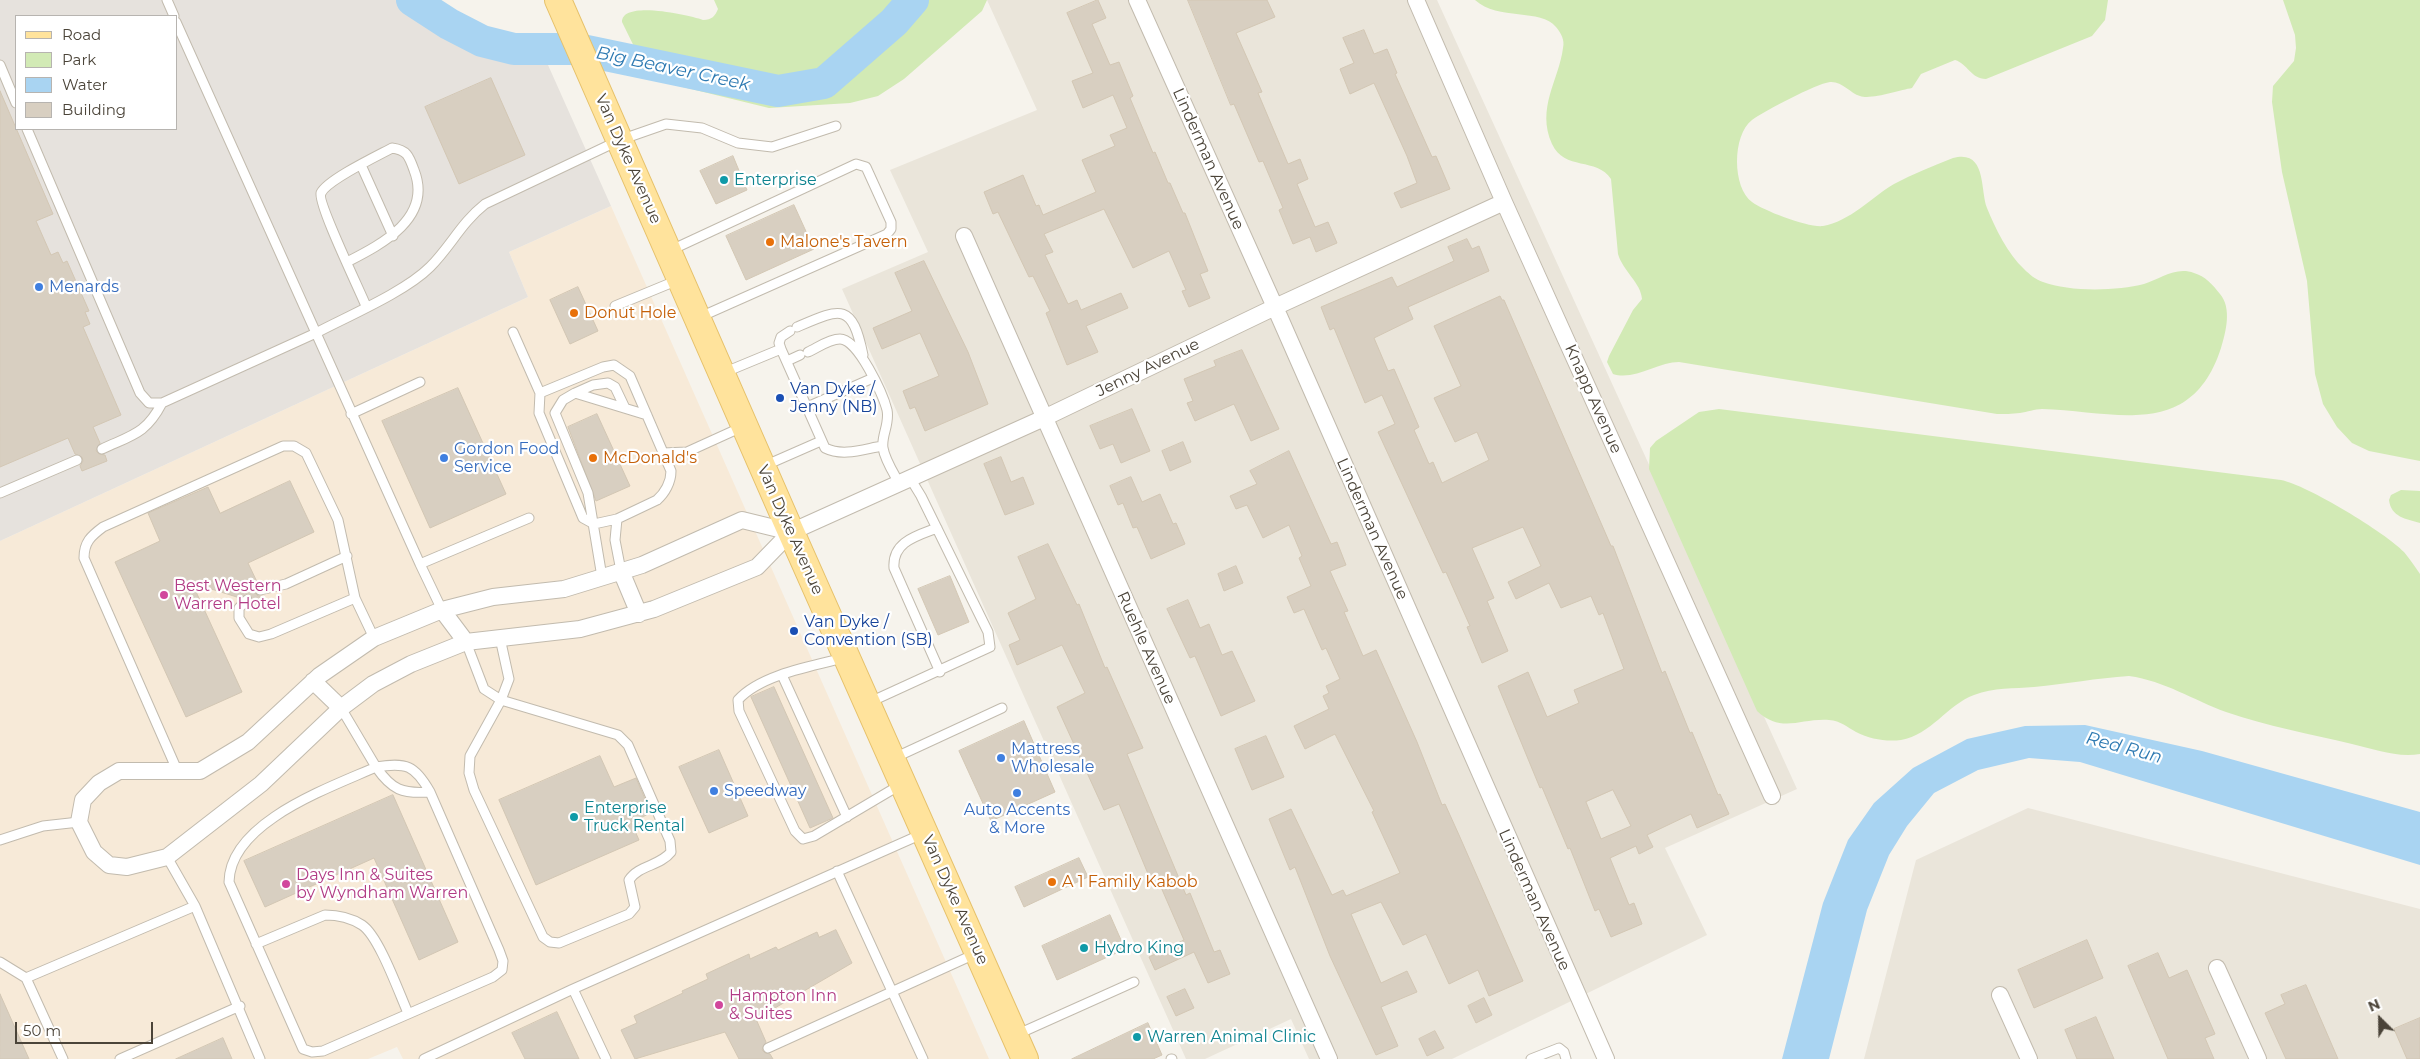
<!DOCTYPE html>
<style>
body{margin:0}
#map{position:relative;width:2420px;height:1059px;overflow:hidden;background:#f6f3ec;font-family:Montserrat,sans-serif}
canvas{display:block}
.legend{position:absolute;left:15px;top:15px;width:162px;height:115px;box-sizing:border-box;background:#fff;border:1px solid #b7b4b0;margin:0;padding:6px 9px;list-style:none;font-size:15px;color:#4b4439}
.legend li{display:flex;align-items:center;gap:10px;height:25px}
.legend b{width:25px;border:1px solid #b7b4b0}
.north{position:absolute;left:2355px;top:994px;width:50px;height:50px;-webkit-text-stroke:4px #fff;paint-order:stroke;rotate:337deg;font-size:14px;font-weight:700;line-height:20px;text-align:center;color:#4b4439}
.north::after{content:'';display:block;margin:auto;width:18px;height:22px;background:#4b4439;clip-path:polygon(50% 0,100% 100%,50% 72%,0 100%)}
.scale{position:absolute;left:15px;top:1022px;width:138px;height:22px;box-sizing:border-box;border:2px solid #4b4439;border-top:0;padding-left:6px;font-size:15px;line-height:18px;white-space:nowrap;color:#4b4439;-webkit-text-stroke:4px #fff;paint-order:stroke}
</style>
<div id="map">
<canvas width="2420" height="1059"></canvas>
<ul class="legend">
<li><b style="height:6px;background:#ffe39c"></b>Road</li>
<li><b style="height:14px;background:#d2eab5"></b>Park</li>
<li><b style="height:14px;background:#a9d4f2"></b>Water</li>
<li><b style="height:14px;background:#d8cfc1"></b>Building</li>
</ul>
<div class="north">N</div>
<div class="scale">50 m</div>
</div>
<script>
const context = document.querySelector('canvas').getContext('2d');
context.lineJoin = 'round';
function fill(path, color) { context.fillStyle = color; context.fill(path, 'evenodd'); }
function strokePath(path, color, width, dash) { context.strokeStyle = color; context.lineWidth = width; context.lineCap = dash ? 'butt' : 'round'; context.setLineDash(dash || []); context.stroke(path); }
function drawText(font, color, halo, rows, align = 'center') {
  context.font = font + ' Montserrat,sans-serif'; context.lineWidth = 4.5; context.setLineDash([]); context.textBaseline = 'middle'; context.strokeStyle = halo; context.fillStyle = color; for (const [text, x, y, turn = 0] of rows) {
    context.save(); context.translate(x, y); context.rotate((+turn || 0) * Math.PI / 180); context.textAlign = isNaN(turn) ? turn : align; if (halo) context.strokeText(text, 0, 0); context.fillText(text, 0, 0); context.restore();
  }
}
fill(new Path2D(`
 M987,0H1437L1797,789L1665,848L1707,935L1452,1059H1309L1291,1019L1205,1059H1186L842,289L928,252L890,170L1037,110Z
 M2028,808L2420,909V1059H1864L1916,860Z`), '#eae5da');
fill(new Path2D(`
 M611,206L989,1059H403L397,1047L368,1059H0V541L528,297L509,252Z`), '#f7ead8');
fill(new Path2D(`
 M0,0H408L486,52L516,64L548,65L611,206L509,252L528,297L0,541ZM16,16H176V129H16Z`), '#e6e2dd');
fill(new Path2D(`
 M714,0H987L982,11L904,79L878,96L850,103L769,108L650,79L622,22C622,0 688,15 703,20C712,20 715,16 718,9Z
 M1475,0H2108L2105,20L2092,36L1986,79C1971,79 1968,64 1955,60L1921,74L1912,88C1900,90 1871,100 1860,96C1850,93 1842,81 1830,82C1815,84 1765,111 1752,120C1732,135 1732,188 1752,202C1764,211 1809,228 1823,226C1849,222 1872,197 1894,184C1913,174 1933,166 1953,158C1987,149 1980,190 1987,208C1995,228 2008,254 2024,269C2029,274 2036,280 2043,282C2069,292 2117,291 2144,284C2160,279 2176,266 2194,273C2205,276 2213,285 2220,294C2232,308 2226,332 2221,348C2191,441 2115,411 2042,409C2035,409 2027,412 2020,413C2012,414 2004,414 1997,414L1679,362C1658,362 1634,381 1613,374L1607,362L1609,356L1633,310L1642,299C1641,283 1623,271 1618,254L1611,179C1597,157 1564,171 1552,144C1536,108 1559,80 1563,48C1565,40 1561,33 1556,27C1541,8 1498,21 1475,0Z
 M2283,0H2420V461L2369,451L2352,443L2337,427L2323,404L2315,374L2307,281L2282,172L2272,102L2273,86L2294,61L2296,48L2295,35Z
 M1719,409L2281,480C2307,485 2386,533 2404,552C2410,559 2415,567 2420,574V754C2397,758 2374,749 2352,744C2310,734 2267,726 2226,712C2193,700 2165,681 2129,676C2097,678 2066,684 2034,687C2014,689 1994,687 1974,695C1947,705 1931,735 1901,740C1886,742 1870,739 1856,732C1847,727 1841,721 1829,720C1800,718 1782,734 1757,711L1649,469L1650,448L1656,441L1699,412Z
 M2401,490L2420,491V523C2406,519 2391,517 2389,500L2391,495Z`), '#d2eab5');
fill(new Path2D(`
 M2085,725L2202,751L2420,812V865L2080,762L2029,758L1978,770L1934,793L1907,826L1889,855L1867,910L1829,1059H1782L1823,903L1848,840L1874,803L1913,768L1967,739L2025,726Z`), '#a9d4f2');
strokePath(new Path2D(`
 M412,0L449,24L482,41L514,49H577L778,91L824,83L894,22L913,0`), '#a9d4f2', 32);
const building = new Path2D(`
 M1098,0L1106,18L1092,24L1110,65L1119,62L1133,96L1130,98L1153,153L1155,152L1168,183H1170L1183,213H1185L1208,271L1200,274L1210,298L1189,307L1182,291L1186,290L1169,251L1133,268L1104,209L1044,234L1053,252L1045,255L1068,304L1077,300L1081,310L1121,293L1128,308L1086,326L1098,352L1067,365L1046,313L1050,311L1033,276L1029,277L998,212L993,214L984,192L1023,175L1036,206L1039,205L1043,215L1096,192L1082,160L1115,146L1110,135L1127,128L1113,95L1083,108L1072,81L1093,73L1067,13Z
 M1188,0H1267L1275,17L1236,33L1262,92L1258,93L1288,164L1300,159L1308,179L1297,184L1315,227L1328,222L1337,243L1316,252L1310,237L1293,244L1279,210L1283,208L1263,161L1259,162L1234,104L1231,105Z
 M1364,30L1374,54L1387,49L1397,73L1395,74L1432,157L1436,156L1450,189L1401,208L1394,193L1417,183L1407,156L1374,83L1350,94L1340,69L1354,63L1343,38Z
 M491,78L525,155L459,184L425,107Z
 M0,91L53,214L36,221L51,255L58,252L63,263L67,261L89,311L85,312L90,324L83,327L121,415L93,427L100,443L96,451L99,454L105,455L107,461L82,471L80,466L83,461L82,457L75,454L68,438L0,467Z
 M733,156L747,190L716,204L700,171Z
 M794,205L814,249L746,280L726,236Z
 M1467,239L1472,249L1479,246L1489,271L1408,307L1413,319L1374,338L1388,371L1394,369L1419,427L1414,430L1429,464L1433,462L1442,483L1489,460L1477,432L1455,442L1434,398L1461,386L1434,326L1500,296L1502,300H1504L1611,546H1613L1662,673L1665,671L1690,733L1692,732L1718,795L1720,794L1729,814L1697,828L1691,814L1647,835L1653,847L1639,854L1636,846L1610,858L1629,905L1634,903L1642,924L1611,937L1599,909L1595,911L1570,848L1568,849L1542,787L1540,788L1498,686L1528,672L1547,717L1579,703L1574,690L1624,669L1603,613L1599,615L1591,596L1561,608L1549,583L1516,599L1508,582L1541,566L1523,527L1472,548L1494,598L1487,601L1508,651L1482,663L1467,627L1470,626L1446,572L1443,573L1378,432L1395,424L1382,395L1365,403L1334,328L1330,330L1321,307L1392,277L1397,287L1454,261L1448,247ZM1613,790L1631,826L1601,839L1586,802Z
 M924,261L968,352L988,404L925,431L915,407L910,409L903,391L939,376L920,333L882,349L873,328L912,311L895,273Z
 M578,287L598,331L570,344L550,300Z
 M1242,350L1279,429L1251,441L1234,404L1195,421L1187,403L1193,401L1184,379L1216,366L1214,361Z
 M458,388L506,494L430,528L382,421Z
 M1132,409L1150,451L1121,463L1113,444L1100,449L1090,426Z
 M597,414L630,486L596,501L568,427Z
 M1183,442L1191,462L1170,471L1162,451Z
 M1289,451L1331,544L1337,542L1346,565L1330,571L1348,611L1344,612L1363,656L1376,650L1417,742L1442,805L1445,804L1459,835L1523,981L1489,996L1478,970L1449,984L1426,934L1403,945L1381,902L1351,914L1381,983L1407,971L1417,992L1381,1007L1398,1046L1376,1055L1330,956L1295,867L1290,870L1269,819L1291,809L1332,895L1343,890L1346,896L1400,873L1372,812L1374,811L1335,734L1305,749L1294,726L1329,709L1323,696L1329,693L1326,686L1340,679L1326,648L1322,650L1304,609L1294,613L1287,597L1311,586L1299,558L1302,556L1289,525L1263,538L1247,505L1236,509L1230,496L1257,484L1250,471Z
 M1001,457L1011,482L1023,477L1034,504L1005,515L984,464Z
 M1131,477L1142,502L1160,494L1173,524L1176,523L1185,544L1151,559L1137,527L1133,528L1123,503L1118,505L1110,486Z
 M290,481L314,532L248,563L258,584L254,592L258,596H263L267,606L253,602L249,594L240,598L192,583L242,692L186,717L115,562L160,541L148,513L208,487L220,513Z
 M1048,544L1077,605L1079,604L1105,668L1107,667L1143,748L1127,754L1186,895L1190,893L1214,952L1220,950L1230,974L1208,983L1194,952L1155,970L1149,957L1184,940L1157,878L1151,881L1119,804L1104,810L1057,707L1085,693L1062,645L1017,665L1009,645L1020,640L1008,613L1036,599L1018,557Z
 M1236,566L1243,583L1224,591L1218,574Z
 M950,576L969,622L938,635L918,589Z
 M1188,600L1200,628L1209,624L1222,655L1232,651L1255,701L1221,716L1195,656L1190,658L1167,609Z
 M774,687L833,818L810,828L751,697Z
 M1024,721L1055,792L991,821L959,751Z
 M1266,736L1284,777L1252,790L1235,749Z
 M719,750L748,816L709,833L679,767Z
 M600,756L614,787L636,778L651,813L631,822L639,840L536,885L499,800Z
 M393,795L458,942L419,960L374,858L265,907L244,861Z
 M1079,858L1088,877L1024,907L1015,887Z
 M1110,915L1125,949L1057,980L1042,946Z
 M836,930L852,963L756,1019L766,1042L762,1050L765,1053L770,1054L773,1059H739L725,1032L635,1059L621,1030L637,1023L634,1016L683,993L682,991L708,979L706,974L749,954L750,959L776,947L778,950L817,932L819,937Z
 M2087,940L2103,978L2034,1008L2018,970Z
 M2158,953L2169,978L2187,970L2215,1034L2205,1038L2214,1059H2168L2128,966Z
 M2306,985L2338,1059H2286L2265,1013L2285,1004L2281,995Z
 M1185,989L1194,1008L1176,1016L1167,997Z
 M0,994L29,1059H0Z
 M1484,998L1492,1015L1476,1023L1468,1006Z
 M557,1012L579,1059H525L512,1033Z
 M2096,1017L2114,1059H2077L2065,1030Z
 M2420,1018V1059H2407L2394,1029Z
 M1148,1023L1162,1055L1153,1059H1072Z
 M1435,1031L1444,1048L1427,1056L1419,1039Z
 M223,1038L232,1059H176Z`);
fill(building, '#d8cfc1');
strokePath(building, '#d3c7b4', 1);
const lane = new Path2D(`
 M167,0L174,16
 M0,65L16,103
 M27,129L140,393L149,403H162L316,333L176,22
 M361,165L393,236
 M669,251L856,164L866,167L891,222V229L887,234L700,317
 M347,262C382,244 433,218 414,170C409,156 407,150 392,148C377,156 327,180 321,193C317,202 360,291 366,306
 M615,306L678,280
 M797,327C841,308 852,302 863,355
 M513,332L540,393
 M781,349L779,343L781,337L790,331
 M808,352C817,348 829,339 840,339C858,339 883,394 887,410C890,424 881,436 883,448C885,460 893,472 899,483
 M787,361L800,355
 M614,365L630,376L671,471C671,482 665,493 657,500L617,519L594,524L583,518L539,413L540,393L603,367Z
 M723,373L781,349L825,448C843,457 864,449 882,446
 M575,393L593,385L608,383L615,387L625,408
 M807,407L873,378
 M351,414L420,382
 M102,449C132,435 146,434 162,403
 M663,453L687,452L742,427
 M764,466L821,441
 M0,493L77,460
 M617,519L615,540L621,571
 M937,528C916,536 892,542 894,568L940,672
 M420,564L316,333C348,316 405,292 430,267C451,246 461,223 485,204L620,140L666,124L702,128L738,143L772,147L836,126
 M602,577L588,493L555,413L563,400L575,393L647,415
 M260,590L286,584L347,556
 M247,600L239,608V618L249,634L259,637L271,634L355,598
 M442,610L420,564L529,518
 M466,642L484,689L501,700L509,679L500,638
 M844,658C812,666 760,675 738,700L739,711L795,831L803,839L814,836L900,785
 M782,675L847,817
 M501,700L618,735L628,745L670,841L671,852C660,866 639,865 629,880L635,907L629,914L559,943L550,942L543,937L474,790L469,773L470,756Z
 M870,702L990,647L988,632L921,496L910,478
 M341,708L376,767C329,788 230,822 229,882L303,1049L312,1052L323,1051L493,977L502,970L503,961L499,950L430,792C415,765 406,762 376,767C392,790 402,794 430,792
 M894,758L1002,708
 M177,770L84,558C84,542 91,536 103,527L283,446H294L306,453L338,520L355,598L374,638
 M0,840L43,826L79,822
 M167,857L195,906L260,1059
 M837,871L923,1059
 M256,944L325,915C337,915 351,918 362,925C379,936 399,993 408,1013
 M0,962L26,978L195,906
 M26,978L63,1059
 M1018,1034L1134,982
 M768,1048L975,954
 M120,1059L240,1006
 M424,1059L573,989
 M606,1059L573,989L922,834
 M1171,1059H1172
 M1531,1059L1559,1048L1564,1052L1566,1059`);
const street = new Path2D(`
 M1137,0L1275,307L1606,1059
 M1416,0L1504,202L1772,796
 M964,236L1329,1059
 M791,532L742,520L642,565L564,589L493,597L442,610L374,638L319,676L248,742L200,771H119L99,783L83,800L79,822L94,852L109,865L127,867L167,857L261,784L341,708L373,684L411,664L466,642L580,629L654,609L757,567L791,532L1044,418L1275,307L1504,202
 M621,571L639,614
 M442,610L466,642
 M313,681L341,708
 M2217,968L2258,1059
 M2000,995L2029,1059`);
const primary = new Path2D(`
 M558,0L791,532L1025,1059`);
strokePath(lane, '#c2bbae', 11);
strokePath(street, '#c2bbae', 18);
strokePath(primary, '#e6c16a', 28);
strokePath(lane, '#fff', 9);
strokePath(street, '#fff', 16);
strokePath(primary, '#ffe39c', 26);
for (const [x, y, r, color] of [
 [724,180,5,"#0f9aa8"],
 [770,242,5,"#e8710a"],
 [39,287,5,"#3f7fe0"],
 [574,313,5,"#e8710a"],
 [780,398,5,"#1a4fb4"],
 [444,458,5,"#3f7fe0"],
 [593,458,5,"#e8710a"],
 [164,595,5,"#d1479c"],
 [794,631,5,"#1a4fb4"],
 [1001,758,5,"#3f7fe0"],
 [714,791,5,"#3f7fe0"],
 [1017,793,5,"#3f7fe0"],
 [574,817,5,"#0f9aa8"],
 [1052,882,5,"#e8710a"],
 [286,884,5,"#d1479c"],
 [1084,948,5,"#0f9aa8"],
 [719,1005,5,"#d1479c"],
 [1137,1037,5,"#0f9aa8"]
]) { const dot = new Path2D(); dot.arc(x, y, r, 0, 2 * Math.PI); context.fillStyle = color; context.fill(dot); strokePath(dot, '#fff', 2); }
drawText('16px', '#4b4439', '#fff', [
 ["Van Dyke Avenue",628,159,66],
 ["Linderman Avenue",1208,159,66],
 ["Jenny Avenue",1148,368,-26],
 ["Knapp Avenue",1593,399,66],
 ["Linderman Avenue",1372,529,66],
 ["Van Dyke Avenue",790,530,66],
 ["Ruehle Avenue",1146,648,66],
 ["Van Dyke Avenue",955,900,66],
 ["Linderman Avenue",1534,900,66]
]);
drawText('16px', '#0d838f', '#fff', [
 ["Enterprise",734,180],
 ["Enterprise",584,808],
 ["Truck Rental",584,826],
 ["Hydro King",1094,948],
 ["Warren Animal Clinic",1147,1037]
], 'left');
drawText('16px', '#c56008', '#fff', [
 ["Malone's Tavern",780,242],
 ["Donut Hole",584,313],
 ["McDonald's",603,458],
 ["A 1 Family Kabob",1062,882]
], 'left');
drawText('16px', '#366cbe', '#fff', [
 ["Menards",49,287],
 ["Gordon Food",454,449],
 ["Service",454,467],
 ["Mattress",1011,749],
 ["Wholesale",1011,767],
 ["Speedway",724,791],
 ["Auto Accents",1017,810,"center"],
 ["& More",1017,828,"center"]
], 'left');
drawText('16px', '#164399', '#fff', [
 ["Van Dyke /",790,389],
 ["Jenny (NB)",790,407],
 ["Van Dyke /",804,622],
 ["Convention (SB)",804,640]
], 'left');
drawText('16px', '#b23c85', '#fff', [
 ["Best Western",174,586],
 ["Warren Hotel",174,604],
 ["Days Inn & Suites",296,875],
 ["by Wyndham Warren",296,893],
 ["Hampton Inn",729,996],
 ["& Suites",729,1014]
], 'left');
drawText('italic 18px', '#2e7ab2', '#fff', [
 ["Big Beaver Creek",673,69,12],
 ["Red Run",2124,748,15]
]);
</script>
